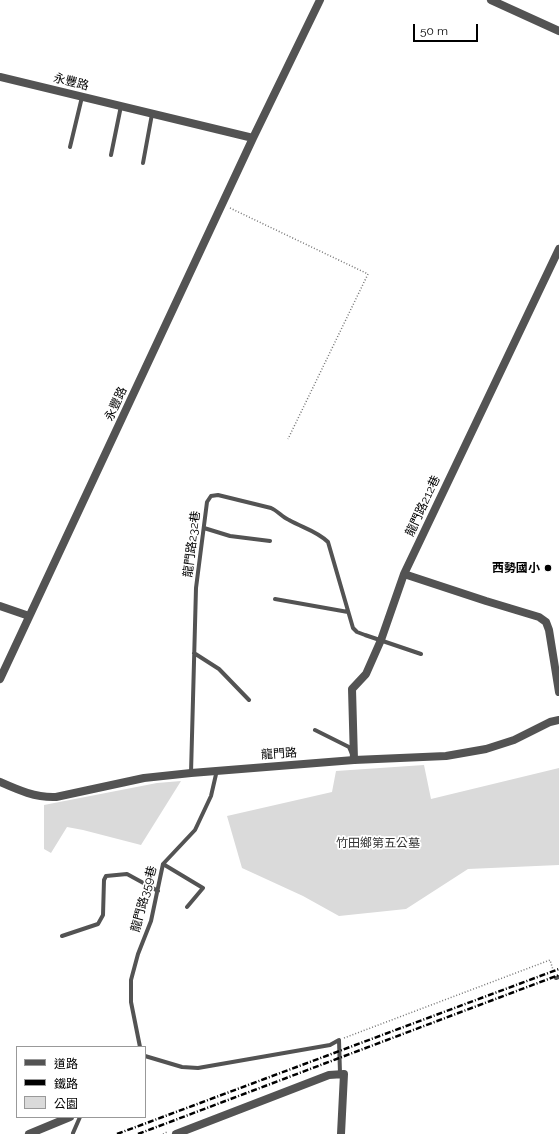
<!DOCTYPE html>
<meta charset="utf-8">
<style>
body{margin:0}
#map{position:relative;width:559px;height:1134px;overflow:hidden;background:#fff;font-family:Raleway,"Noto Sans TC",sans-serif}
canvas{display:block}
.legend{position:absolute;left:16px;top:1046px;width:130px;height:72px;box-sizing:border-box;background:#fff;border:1px solid #999;margin:0;padding:5px 7px;list-style:none;font-size:12px;color:#000}
.legend li{display:flex;align-items:center;gap:8px;height:20px}
.legend b{width:20px;border:1px solid #999}
.scale{position:absolute;left:413px;top:24px;width:65px;height:18px;box-sizing:border-box;border:2px solid #000;border-top:0;padding-left:5px;font-size:12px;line-height:14px;white-space:nowrap;color:#000;-webkit-text-stroke:3px #fff;paint-order:stroke}
</style>
<div id="map">
<canvas width="559" height="1134"></canvas>
<ul class="legend">
<li><b style="height:5px;background:#535353"></b>道路</li>
<li><b style="height:5px;background:#000"></b>鐵路</li>
<li><b style="height:11px;background:#dadada"></b>公園</li>
</ul>
<div class="scale">50 m</div>
</div>
<script>
const context = document.querySelector('canvas').getContext('2d');
context.lineJoin = 'round';
function fill(path, color) { context.fillStyle = color; context.fill(path, 'evenodd'); }
function strokePath(path, color, width, dash) { context.strokeStyle = color; context.lineWidth = width; context.lineCap = dash ? 'butt' : 'round'; context.setLineDash(dash || []); context.stroke(path); }
function drawText(font, color, halo, rows, align = 'center') {
  context.font = font + ' Raleway,"Noto Sans TC",sans-serif'; context.lineWidth = 3.5; context.setLineDash([]); context.textBaseline = 'middle'; context.strokeStyle = halo; context.fillStyle = color; for (const [text, x, y, turn = 0] of rows) {
    context.save(); context.translate(x, y); context.rotate((+turn || 0) * Math.PI / 180); context.textAlign = isNaN(turn) ? turn : align; if (halo) context.strokeText(text, 0, 0); context.fillText(text, 0, 0); context.restore();
  }
}
fill(new Path2D(`
 M424,765L431,799L559,768V865L468,869L406,909L339,916L303,896L242,868L227,816L332,792L336,771Z
 M181,781L141,845L83,830L67,827L51,853L44,849V805L157,783Z`), '#dadada');
strokePath(new Path2D(`
 M230,208L368,274L288,439
 M344,1038L550,960L554,973
 M163,1134L167,1132`), '#757575', 1.5, [1, 2]);
strokePath(new Path2D(`
 M70,147L82,97
 M111,155L121,106
 M143,163L152,114
 M204,528L230,536L270,541
 M275,599L348,612
 M194,653L219,669L249,700
 M315,730L349,747L352,754
 M191,773L196,588L207,502L211,496L218,495L271,508C278,511 282,517 289,520C303,528 317,531 328,542L353,628L357,632L365,635L421,654
 M163,864L203,888L187,907
 M62,936L98,924L103,915L104,880L106,876L127,874L158,891
 M556,978L559,977
 M140,1047L131,1002V980L138,954L151,921L163,864L195,830L211,796L217,770
 M145,1056L182,1067L198,1068L330,1045L339,1040L340,1073
 M73,1133L80,1117`), '#535353', 4);
strokePath(new Path2D(`
 M491,0L559,31
 M0,77L253,138
 M404,574L486,601L539,617L546,622L549,630L559,692
 M0,606L29,616
 M0,679L253,138L320,0
 M354,760L352,689L366,674L381,640L404,574L559,249
 M29,1134L70,1117
 M176,1134L329,1075L344,1074L341,1134`), '#535353', 8);
strokePath(new Path2D(`
 M0,782C18,790 36,798 56,797L144,778L191,773L354,760L446,756L486,749L514,740L550,722L559,720`), '#535353', 8);
strokePath(new Path2D(`
 M117,1134L559,969
 M138,1134L559,975`), '#000', 2.5, [6, 2, 1, 2]);
for (const [x, y, r, color] of [
 [548,568,4,"#000"]
]) { const dot = new Path2D(); dot.arc(x, y, r, 0, 2 * Math.PI); context.fillStyle = color; context.fill(dot); strokePath(dot, '#fff', 1.5); }
drawText('12px', '#000', '#fff', [
 ["永豐路",71,82,14],
 ["永豐路",116,404,-65],
 ["龍門路212巷",423,506,-65],
 ["龍門路232巷",192,544,-83],
 ["龍門路",279,754,-4],
 ["龍門路359巷",144,899,-75]
]);
drawText('bold 12px', '#000', '#fff', [
 ["西勢國小",540,568]
], 'right');
drawText('12px', '#313131', '#fff', [
 ["竹田鄉第五公墓",378,843]
]);
</script>
